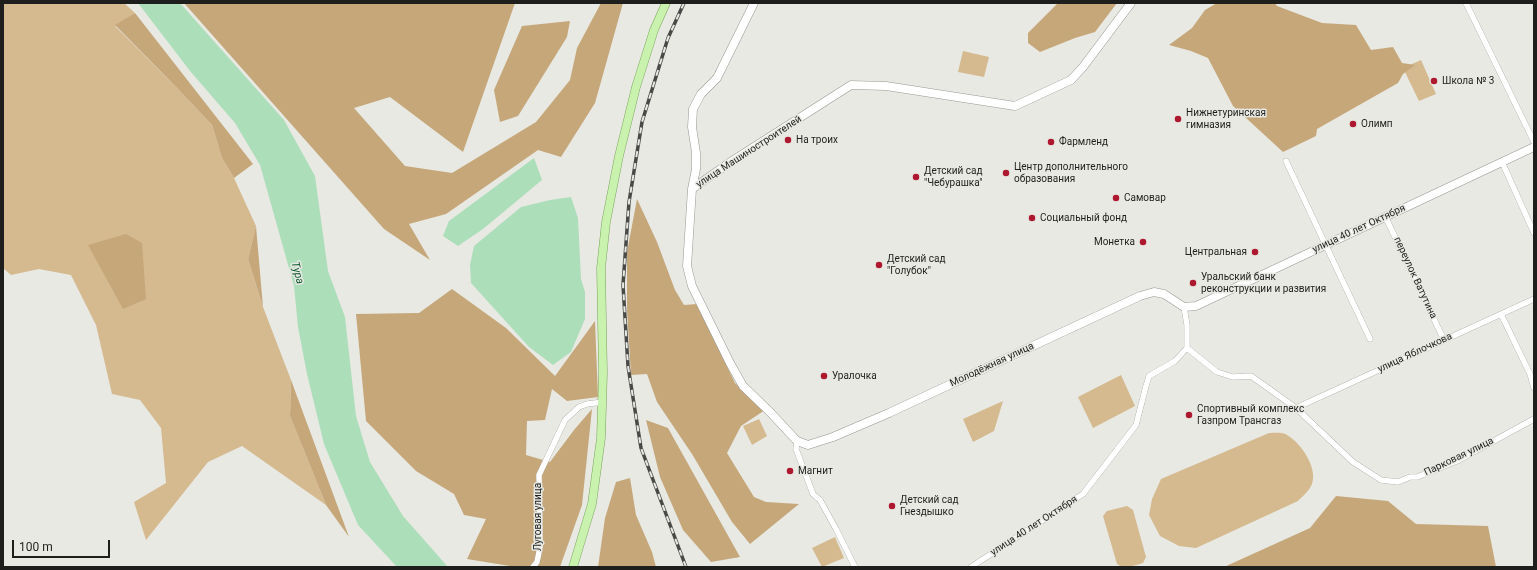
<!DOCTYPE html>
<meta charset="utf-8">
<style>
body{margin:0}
#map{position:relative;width:1537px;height:570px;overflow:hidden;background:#e8e9e3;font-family:Roboto,sans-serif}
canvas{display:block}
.frame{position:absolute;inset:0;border:4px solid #1e1f1d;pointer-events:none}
.scale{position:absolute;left:12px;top:540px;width:98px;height:18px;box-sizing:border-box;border:2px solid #1e1f1d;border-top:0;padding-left:5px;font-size:12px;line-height:14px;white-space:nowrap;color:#1e1f1d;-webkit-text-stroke:3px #e8e9e3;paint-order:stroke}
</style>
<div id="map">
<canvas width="1537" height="570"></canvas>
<div class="frame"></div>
<div class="scale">100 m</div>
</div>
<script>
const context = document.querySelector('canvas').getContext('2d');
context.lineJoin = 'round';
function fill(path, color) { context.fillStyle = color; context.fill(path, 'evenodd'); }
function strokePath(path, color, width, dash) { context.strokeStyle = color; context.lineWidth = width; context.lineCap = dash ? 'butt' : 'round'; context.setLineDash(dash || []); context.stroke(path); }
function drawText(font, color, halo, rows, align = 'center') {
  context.font = font + ' Roboto,sans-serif'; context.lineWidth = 3; context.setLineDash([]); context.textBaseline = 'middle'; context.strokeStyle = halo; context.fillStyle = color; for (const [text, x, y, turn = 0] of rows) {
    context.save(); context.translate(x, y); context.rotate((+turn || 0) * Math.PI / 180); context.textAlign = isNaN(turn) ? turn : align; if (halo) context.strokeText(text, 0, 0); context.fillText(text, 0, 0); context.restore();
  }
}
fill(new Path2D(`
 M3,3H124L135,13L115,26L176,87L212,125L222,158L234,178L256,226L248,259L263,307L291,380L290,416L326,505L242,446L208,462L146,540L134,502L166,483L161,428L140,400L112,394L96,325L71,275L39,269L11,275L3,268Z
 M963,51L989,57L984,77L958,72Z
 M1421,60L1436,94L1419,101L1403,68Z
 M1121,375L1135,406L1093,428L1078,397Z
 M1003,401L994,431L973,442L963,419Z
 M759,419L767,436L752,445L743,426Z
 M1269,433C1274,433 1283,432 1287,435C1301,443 1318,468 1312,484C1309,491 1303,496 1298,501L1196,548L1179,546L1160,536L1149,515L1152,499L1161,479Z
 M1127,506L1133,510L1146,557L1143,563C1135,565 1124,570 1117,564L1103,516L1107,511Z
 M835,537L844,558L822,567L812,548Z`), '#d5b98f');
fill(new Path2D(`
 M184,3H515L463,152L390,97L354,108L405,166L452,173L536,122L570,80L577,48L601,3H623L595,103L561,157L538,150L446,214L409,224L430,260L384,229Z
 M1058,3H1117L1095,32L1075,38L1040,52L1028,43V33Z
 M1217,3H1275L1277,6L1322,23L1356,25L1371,50L1393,47L1402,63L1415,65L1403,74L1398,83L1317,129L1316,136L1283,152L1233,106L1208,58L1191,51L1169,45L1192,28L1205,10Z
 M135,13L253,164L234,178L222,158L212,125L176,87L115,25Z
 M570,21L567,37L518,116L500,122L494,90L522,26Z
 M637,199L657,242L675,290L684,305L697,304L735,383L765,410L741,426L727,453L754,497L766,502L799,504L750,544L732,522L692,454L657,402L647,374L631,375L627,311V252Z
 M256,226L263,307L248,259Z
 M126,234L142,243L146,299L123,309L88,245Z
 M452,289L506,328L555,376L595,321L598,397L567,401L552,389L545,420L527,421L526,455L550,462L574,430L592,409L582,505L560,567H516L467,559L486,519L464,515L454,494L416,471L366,421L356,314L419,313Z
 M291,380L349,537L326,505L290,416Z
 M646,420L668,428L740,557L711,562L683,530L660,477Z
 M630,478L636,515L652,552L656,567H598L605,518L616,482Z
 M1336,496L1388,501L1416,524L1488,526L1496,567H1224L1310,528Z`), '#c6a77a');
fill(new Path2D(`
 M138,3H180L284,120L315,176L328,271L345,317L356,416L370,462L403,516L448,567H397L358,525L324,444L307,374L298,327L294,286L260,165L235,123L190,71Z
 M534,158L542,180L483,229L458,246L443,236L449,221Z
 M571,197L578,218L581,279L585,292V319L571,352L553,365L529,347L471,283L470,265L474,246L521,207L550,200Z`), '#addeba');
const street = new Path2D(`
 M1466,3L1534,142
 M1286,161L1370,339
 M1502,162L1534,233
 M1385,216L1444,340
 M1184,307L1187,325V348
 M1501,314L1530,374L1534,388
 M1187,348L1217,372L1233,377L1251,376L1296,408L1353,462L1381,480L1398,482L1410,477H1417L1457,461L1534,419
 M1296,408L1534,299
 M797,441L796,449L813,494L820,500L836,529L855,567
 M533,567L537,562L540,547L539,475L565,420L579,407L587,404L603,402
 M971,567L1083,494L1136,425L1146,386L1149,376L1175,361L1187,348`);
const secondary = new Path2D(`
 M1131,3L1083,67L1071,80L1015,106L886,86L851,85L732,161L692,189L687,266L692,286L730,363L743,386L770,412L797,441L808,445L833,437L889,413L1140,296L1154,292L1164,294L1184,307L1196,306L1534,147
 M692,189L696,169V153L692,127L693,109L701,94L717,78L754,3`);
const primary = new Path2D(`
 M573,567L592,504L601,438L603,373L601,268L606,222L619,156L636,87L654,30L666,3`);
strokePath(street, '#979893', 6);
strokePath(secondary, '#979893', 9);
strokePath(primary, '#76a359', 9);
strokePath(street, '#fff', 5.5);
strokePath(secondary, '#fff', 8);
strokePath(primary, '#caf2af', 8);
const rail = new Path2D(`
 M684,3L668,38L642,122L629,202L623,285L628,366L641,448L686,567`);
strokePath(rail, '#494a47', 3.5);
strokePath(rail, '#e8e9e3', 2, [6]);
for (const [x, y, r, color] of [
 [1434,81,4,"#ad182f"],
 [1178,119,4,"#ad182f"],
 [1353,124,4,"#ad182f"],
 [788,140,4,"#ad182f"],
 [1051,142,4,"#ad182f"],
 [1006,173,4,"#ad182f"],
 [916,177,4,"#ad182f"],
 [1116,198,4,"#ad182f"],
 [1032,218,4,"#ad182f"],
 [1143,242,4,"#ad182f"],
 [1255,252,4,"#ad182f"],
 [879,265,4,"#ad182f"],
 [1193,283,4,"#ad182f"],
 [824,376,4,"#ad182f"],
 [1189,415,4,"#ad182f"],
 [790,471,4,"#ad182f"],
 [892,506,4,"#ad182f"]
]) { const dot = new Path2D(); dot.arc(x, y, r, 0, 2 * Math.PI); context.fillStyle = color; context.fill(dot); strokePath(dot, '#e8e9e3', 1.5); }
drawText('10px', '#1e1f1d', '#e8e9e3', [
 ["Школа № 3",1442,81],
 ["Нижнетуринская",1186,113],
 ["гимназия",1186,125],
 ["Олимп",1361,124],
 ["На троих",796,140],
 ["Фармленд",1059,142],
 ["Центр дополнительного",1014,167],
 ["образования",1014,179],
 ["Детский сад",924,171],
 ["\"Чебурашка\"",924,183],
 ["Самовар",1124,198],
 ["Социальный фонд",1040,218],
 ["Монетка",1135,242,"right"],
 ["Центральная",1247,252,"right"],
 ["Детский сад",887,259],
 ["\"Голубок\"",887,271],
 ["Уральский банк",1201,277],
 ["реконструкции и развития",1201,289],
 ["Уралочка",832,376],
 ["Спортивный комплекс",1197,409],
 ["Газпром Трансгаз",1197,421],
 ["Магнит",798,471],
 ["Детский сад",900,500],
 ["Гнездышко",900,512]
], 'left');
drawText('10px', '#1e1f1d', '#e8e9e3', [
 ["улица Машиностроителей",749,152,-33],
 ["улица 40 лет Октября",1359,229,-25],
 ["переулок Ватутина",1415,278,65],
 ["улица Яблочкова",1415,353,-25],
 ["Молодёжная улица",992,365,-25],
 ["Парковая улица",1459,457,-26],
 ["Луговая улица",538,517,-90],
 ["улица 40 лет Октября",1034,526,-33]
]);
drawText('italic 11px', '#125e33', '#e8e9e3', [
 ["Тура",297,273,76]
]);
</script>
